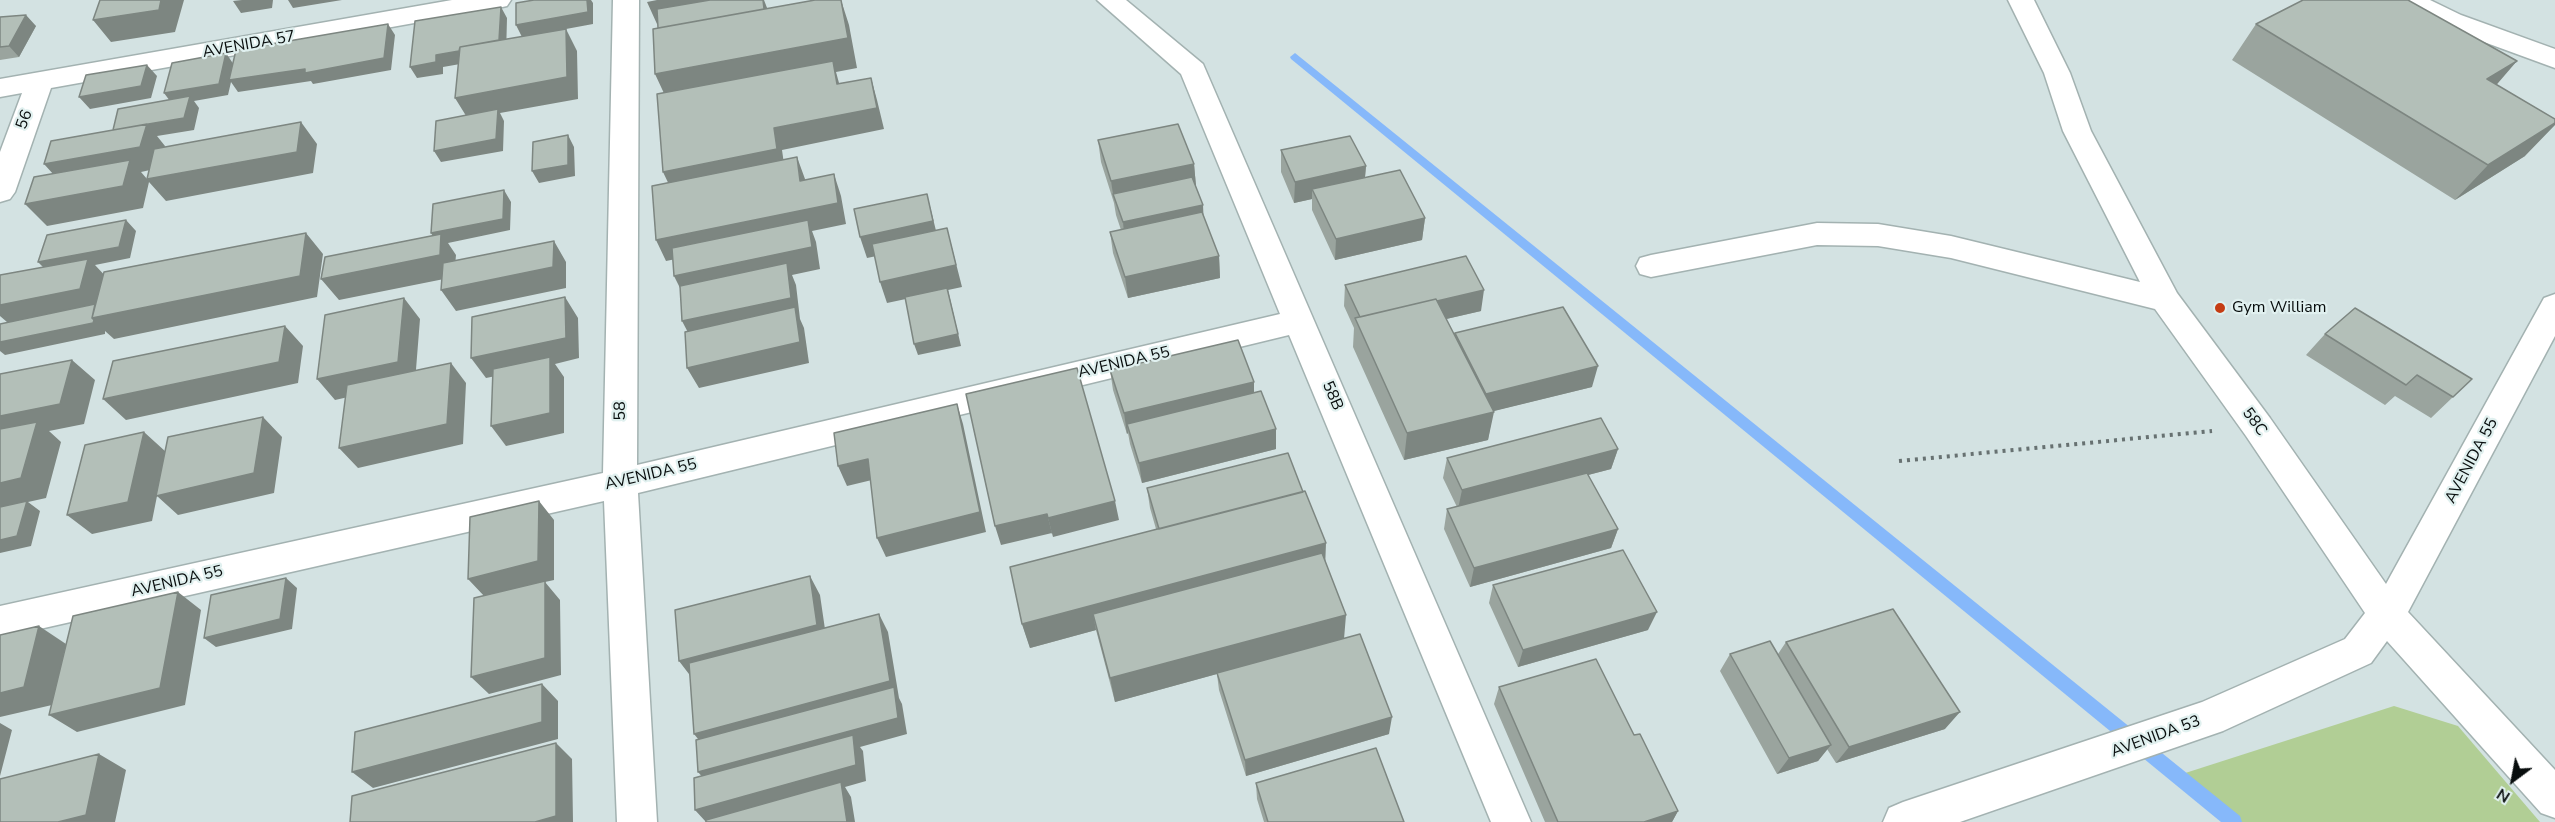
<!DOCTYPE html>
<style>
body{margin:0}
#map{position:relative;width:2555px;height:822px;overflow:hidden;background:#d3e2e2;font-family:"Nunito Sans",sans-serif}
canvas{display:block}
.north{position:absolute;left:2483px;top:750px;width:60px;height:60px;-webkit-text-stroke:4px #e0f0ef;paint-order:stroke;rotate:212deg;font-size:16px;font-weight:700;line-height:24px;text-align:center;color:#080d0d}
.north::after{content:'';display:block;margin:auto;width:21px;height:27px;background:#080d0d;clip-path:polygon(50% 0,100% 100%,50% 72%,0 100%)}
</style>
<div id="map">
<canvas width="2555" height="822"></canvas>
<div class="north">N</div>
</div>
<script>
const context = document.querySelector('canvas').getContext('2d');
context.lineJoin = 'round';
function fill(path, color) { context.fillStyle = color; context.fill(path, 'evenodd'); }
function strokePath(path, color, width, dash) { context.strokeStyle = color; context.lineWidth = width; context.lineCap = dash ? 'butt' : 'round'; context.setLineDash(dash || []); context.stroke(path); }
function drawText(font, color, halo, rows, align = 'center') {
  context.font = font + ' "Nunito Sans",sans-serif'; context.lineWidth = 4.5; context.setLineDash([]); context.textBaseline = 'middle'; context.strokeStyle = halo; context.fillStyle = color; for (const [text, x, y, turn = 0] of rows) {
    context.save(); context.translate(x, y); context.rotate((+turn || 0) * Math.PI / 180); context.textAlign = isNaN(turn) ? turn : align; if (halo) context.strokeText(text, 0, 0); context.fillText(text, 0, 0); context.restore();
  }
}
fill(new Path2D(`
 M2394,706L2458,726L2540,822H2234L2176,776Z`), '#b1ce95');
fill(new Path2D(`
 M1295,53L2240,816L2242,822H2221L1291,59L1290,57Z`), '#86b8fa');
const minor = new Path2D(`
 M452,0H511L507,6L498,8L51,88L15,192L10,199L0,202V152L22,93L0,97V79Z
 M613,0H639L637,465L1280,314L1181,74L1097,0H1126L1203,64L1531,822H1491L1289,335L638,493L657,822H617L604,501L0,638V606L603,473Z
 M2008,0H2034L2070,73L2091,131L2177,293L2270,418L2386,584L2544,298L2555,294V336L2408,612L2555,770V818L2541,813L2387,641L2371,663L2223,731L1960,822H1883L1889,808L1903,802L2202,702L2345,639L2365,613L2246,436L2155,309L1951,258L1878,246L1817,245L1651,277L1640,274L1636,266L1640,258L1651,255L1817,223L1878,224L1951,236L2140,282L2063,131L2044,73Z
 M2396,0H2430L2461,15L2555,49V68L2443,27L2400,6Z`);
strokePath(minor, '#a3b2b1', 3);
strokePath(new Path2D(`
 M1899,461L2212,431`), '#677171', 4, [3, 5]);
fill(minor, '#fff');
fill(new Path2D(`
 M0,17L36,26L19,57L0,60Z
 M2256,24L2496,85L2525,156L2455,200L2232,60Z
 M1098,140L1194,164L1196,186H1195L1203,216L1219,256L1220,278L1128,298L1113,253L1110,232L1121,230L1116,215L1114,203L1101,162Z
 M1281,150L1366,166L1365,177L1425,218L1422,240L1335,260L1312,210V199L1294,203L1281,172Z
 M1345,285L1481,311L1446,319L1455,335V333L1592,387L1493,411L1488,440L1404,460L1353,347L1354,328L1344,306Z
 M2355,308L2453,397L2431,418L2395,396L2385,405L2306,355L2325,334Z
 M1110,370L1254,393L1276,449L1142,483L1130,444L1128,433L1127,434L1113,390Z
 M1618,449L1611,469L1588,475L1618,529L1611,548L1470,587L1444,529L1447,509L1457,507L1443,478L1447,458Z
 M1147,488L1325,560L1344,638L1389,734L1246,776L1219,690L1217,674L1115,702L1096,630L1030,648L1022,624L1156,529L1150,508Z
 M1493,585L1648,630L1518,667L1489,603Z
 M1786,642L1945,729L1836,763L1827,749L1818,761L1777,774L1720,671L1730,654H1778Z
 M1499,687L1634,735L1678,811L1672,822H1545L1494,704Z
 M1256,783L1404,822H1264L1257,799Z`), '#9aa49e');
fill(new Path2D(`
 M161,0H184L175,32L111,42L93,20Z
 M242,0H273L272,8L241,13L233,1Z
 M288,0H342L293,8Z
 M587,0H591L593,3V24L566,29L577,51L578,99L500,113L504,121L503,151L441,162L434,151L468,119L455,98L522,37L516,25Z
 M657,0H738L739,9L657,24L647,2Z
 M763,0H764L769,13L764,11Z
 M841,0L849,25L857,68L836,72L839,83L844,106L669,104L655,74Z
 M501,7L507,18L506,56L443,67V74L417,78L410,67L436,55Z
 M26,15L36,26L19,57L9,46Z
 M388,24L395,35L391,70L313,84L311,81L238,92L231,82L228,95L194,101L199,108L194,130L157,136L165,146L159,168L141,172L147,179L301,122L317,144L313,173L166,201L149,182L143,208L47,226L25,204L64,186L44,164L123,143L173,105L164,93L226,53L234,65Z
 M2517,61L2486,97L2487,79Z
 M147,65L157,76L151,98L90,109L79,97Z
 M871,78L877,100L884,129L782,150L785,171L673,193L663,172L774,128Z
 M2555,123V125L2525,156L2455,200L2488,165Z
 M568,135L574,147L575,176L539,183L532,171Z
 M797,157L805,179L808,202L800,181Z
 M1194,164L1196,186L1116,203L1113,194L1111,181Z
 M1366,166L1364,188L1312,189V199L1294,203L1295,182Z
 M834,174L841,196L846,224L812,231L816,242L820,269L792,275L796,285L800,319L804,328L809,363L699,388L687,368L693,342L682,321L685,298L674,276L810,232L666,261L656,240Z
 M504,190L511,202L510,230L448,243L456,255L454,277L339,300L321,279L438,245L431,233Z
 M927,194L939,243L867,258L860,237Z
 M1203,205L1204,227L1125,244L1123,222Z
 M1425,218L1422,240L1335,260L1336,239Z
 M126,220L136,231L130,258L95,265L109,280L306,233L323,254L317,297L114,339L105,331V334L5,355L0,351V342L92,318L14,328L0,316V305L50,274L38,262Z
 M947,228L962,287L948,290L961,346L918,355L914,344L948,290L887,303L880,282Z
 M554,241L566,262V288L456,311L441,290Z
 M1219,256L1220,278L1128,298L1125,277Z
 M1484,290L1481,311L1364,338L1360,319Z
 M565,297L578,318L579,358L555,364L564,377V433L506,446L491,426L550,365L486,378L471,358Z
 M404,298L420,319L415,382L335,400L317,379Z
 M285,326L303,346L298,383L126,420L103,399Z
 M72,360L95,380L84,424L49,431L61,442L46,498L28,502L40,511L31,546L0,553V416Z
 M451,363L466,383L463,444L358,468L339,448Z
 M1598,366L1592,387L1482,414L1486,394Z
 M1254,382V402L1127,424L1128,433L1127,434L1124,413Z
 M957,404L963,424L986,532L886,557L877,538Z
 M1494,412L1488,440L1404,460L1407,433Z
 M263,417L282,437L274,493L178,515L157,496L152,521L92,534L67,515L144,432L166,452Z
 M1276,429V449L1142,483L1139,463Z
 M1618,449L1611,469L1458,509L1462,490Z
 M868,459L876,479L847,486L838,466Z
 M539,501L554,520V580L545,582L560,600L561,675L489,694L471,677L485,597L468,579Z
 M1115,501L1119,520L1053,537L1048,518Z
 M1047,514L1052,533L1001,545L995,526Z
 M1618,529L1611,548L1470,587L1474,568Z
 M1326,543L1325,569L1093,614L1096,630L1030,648L1022,624Z
 M810,576L820,595L827,643L692,678L679,661Z
 M286,578L297,588L292,629L216,647L204,638Z
 M178,592L201,610L185,705L77,732L49,715Z
 M1657,612L1648,630L1518,667L1523,650Z
 M879,614L888,632L899,698L902,704L907,734L860,747L863,751L866,781L845,787L851,797L855,822H706L695,810L712,788L698,772L707,750L694,734Z
 M1346,615L1344,639L1115,702L1110,678Z
 M39,626L66,644L52,705L0,717V693Z
 M542,684L558,701V739L373,788L352,772Z
 M1960,712L1945,729L1836,763L1849,747Z
 M1392,717L1389,734L1246,776L1245,760Z
 M0,723L12,730L0,776Z
 M556,743L572,759L573,822H535Z
 M1831,745L1818,761L1777,774L1789,758Z
 M99,754L126,770L115,822H58Z
 M1678,811L1672,822H1644Z`), '#7d8681');
const building = new Path2D(`
 M100,0H161L159,10L93,20Z
 M534,0H587L588,12L516,25V3Z
 M710,0H763L764,9L658,28L657,9Z
 M815,0H841L848,38L655,74L653,29Z
 M2303,0H2408L2517,61L2487,79L2555,119V123L2488,165L2256,24Z
 M501,7L499,40L460,47L459,51L436,55V62L410,67L415,21Z
 M26,15L9,46L0,47V17Z
 M388,24L384,58L305,73V69L229,80L236,50Z
 M566,29L567,77L455,98L460,47Z
 M226,53L219,84L164,93L172,63Z
 M833,61L837,84L871,78L877,108L774,128L777,149L663,172L657,94Z
 M147,65L141,86L79,97L86,75Z
 M190,96L184,118L113,130L118,109Z
 M498,109L496,139L434,151L436,121Z
 M301,122L297,152L147,179L154,149Z
 M147,124L140,147L44,164L51,141Z
 M1178,124L1194,164L1111,181L1098,140Z
 M568,135V165L532,171L533,142Z
 M1350,136L1366,166L1295,182L1281,150Z
 M797,157L800,181L834,174L838,203L656,240L652,186Z
 M130,160L123,186L25,204L34,177Z
 M1400,170L1425,218L1336,239L1312,189Z
 M1192,177L1203,205L1123,222L1113,194Z
 M504,190L503,219L431,233L433,204Z
 M927,194L933,221L860,237L854,209Z
 M1202,212L1219,256L1125,277L1110,232Z
 M126,220L119,247L38,262L47,235Z
 M808,220L812,247L674,276L672,248Z
 M947,228L956,265L880,282L872,244Z
 M306,233L300,276L92,318L104,272Z
 M441,234L440,255L321,279L325,257Z
 M554,241L553,267L441,290L443,263Z
 M1466,256L1484,290L1437,301L1436,299L1360,317L1345,285Z
 M88,259L80,289L0,305V275Z
 M787,263L791,298L682,321L680,286Z
 M947,288L958,334L914,344L905,297Z
 M565,297L566,338L471,358L472,317Z
 M404,298L398,362L317,379L325,315Z
 M1436,299L1494,412L1407,433L1355,318Z
 M95,304L92,318L94,320L93,323L0,342V324Z
 M795,307L800,342L687,368L685,332Z
 M1563,307L1598,366L1486,394L1455,333Z
 M2355,308L2472,379L2453,397L2417,375L2406,385L2325,334Z
 M285,326L279,362L103,399L113,361Z
 M1238,340L1254,382L1124,413L1110,370Z
 M550,357V413L491,426L493,369Z
 M72,360L60,404L0,416V374Z
 M451,363L447,424L339,448L347,385Z
 M1077,368L1115,501L1048,518L1047,514L995,526L966,394Z
 M1261,391L1276,429L1139,463L1127,424Z
 M957,404L980,512L877,538L868,459L838,466L834,433Z
 M263,417L254,473L156,496L168,437Z
 M1601,418L1618,449L1462,490L1447,458Z
 M37,422L21,478L0,483V429Z
 M144,432L128,502L67,515L85,445Z
 M1288,453L1303,492L1159,529L1147,488Z
 M1587,473L1618,529L1474,568L1447,509Z
 M1305,491L1326,543L1022,624L1010,567Z
 M27,501L17,536L0,540V507Z
 M539,501L538,561L468,579L470,517Z
 M1623,550L1657,612L1523,650L1493,585Z
 M1322,553L1346,615L1110,678L1093,614Z
 M810,576L817,625L679,661L675,610Z
 M286,578L280,619L204,638L211,595Z
 M545,581V658L471,677L474,598Z
 M178,592L160,688L49,715L73,616Z
 M1893,609L1960,712L1849,747L1786,642Z
 M879,614L890,681L694,734L689,663Z
 M39,626L24,687L0,693V635Z
 M1360,634L1392,717L1245,760L1217,673Z
 M1770,641L1831,745L1789,758L1730,654Z
 M1596,659L1634,735L1640,734L1678,811L1644,822H1558L1499,687Z
 M542,684V722L352,772L355,732Z
 M894,687L898,718L698,772L696,740Z
 M853,735L856,765L695,810L694,778Z
 M556,743V816L535,822H350L352,796Z
 M1376,748L1404,822H1268L1256,783Z
 M99,754L86,815L58,822H0V779Z
 M841,782L847,822H706V820Z`);
fill(building, '#b3bfb8');
strokePath(building, '#7d8681', 1.5);
for (const [x, y, r, color] of [
 [2220,308,6,"#c53c13"]
]) { const dot = new Path2D(); dot.arc(x, y, r, 0, 2 * Math.PI); context.fillStyle = color; context.fill(dot); strokePath(dot, '#e0f0ef', 2); }
drawText('16px', '#080d0d', '#e0f0ef', [
 ["AVENIDA 57",249,45,-10],
 ["56",25,120,-70],
 ["AVENIDA 55",1124,363,-13],
 ["58B",1332,396,67],
 ["58",621,411,-89],
 ["58C",2254,422,54],
 ["AVENIDA 55",2472,461,-62],
 ["AVENIDA 55",651,475,-13],
 ["AVENIDA 55",177,582,-13],
 ["AVENIDA 53",2156,737,-20]
]);
drawText('16px', '#080d0d', '#e0f0ef', [
 ["Gym William",2232,308]
], 'left');
</script>
